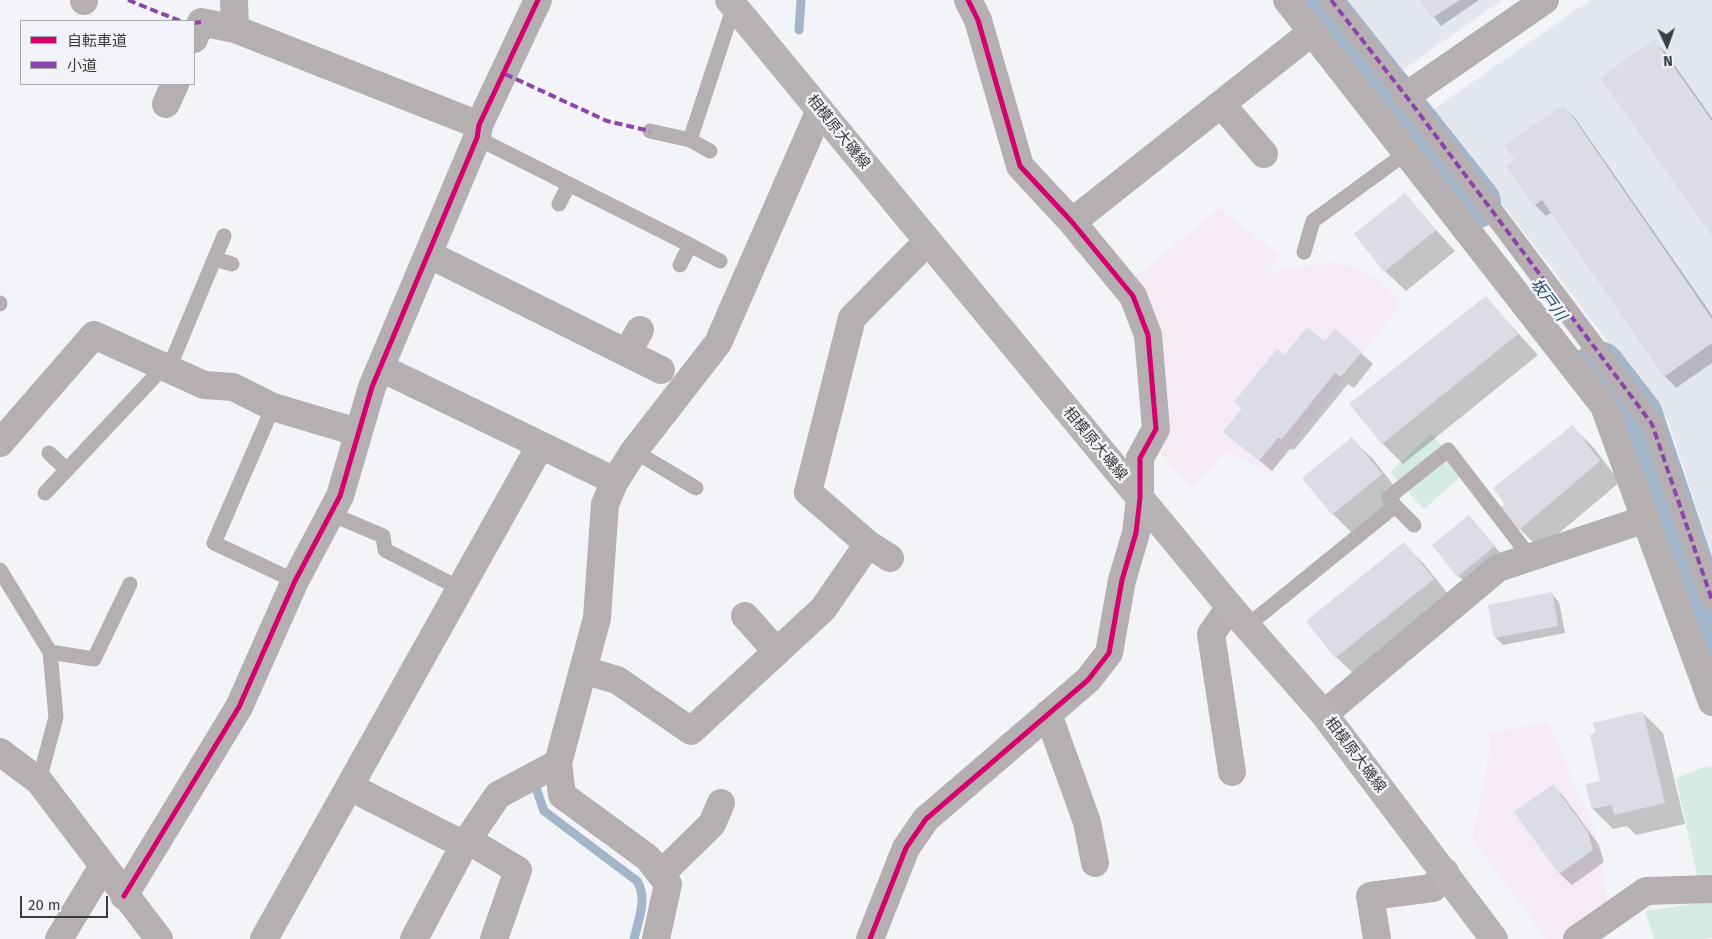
<!DOCTYPE html>
<meta charset="utf-8">
<style>
body{margin:0}
#map{position:relative;width:1712px;height:939px;overflow:hidden;background:#f3f4f7;font-family:"Fira Sans","Noto Sans JP",sans-serif}
canvas{display:block}
.legend{position:absolute;left:20px;top:20px;width:175px;height:65px;box-sizing:border-box;background:#f2f3f8;border:1px solid #a9aaad;margin:0;padding:6px 9px;list-style:none;font-size:15px;color:#3b3c3d}
.legend li{display:flex;align-items:center;gap:10px;height:25px}
.legend b{width:25px;border:1px solid #a9aaad}
.north{position:absolute;left:1642px;top:20px;width:50px;height:50px;-webkit-text-stroke:4px #f2f3f8;paint-order:stroke;rotate:177deg;font-size:14px;font-weight:700;line-height:20px;text-align:center;color:#3b3c3d}
.north::after{content:'';display:block;margin:auto;width:18px;height:22px;background:#3b3c3d;clip-path:polygon(50% 0,100% 100%,50% 72%,0 100%)}
.scale{position:absolute;left:20px;top:896px;width:88px;height:22px;box-sizing:border-box;border:2px solid #3b3c3d;border-top:0;padding-left:6px;font-size:15px;line-height:18px;white-space:nowrap;color:#3b3c3d;-webkit-text-stroke:4px #f2f3f8;paint-order:stroke}
</style>
<div id="map">
<canvas width="1712" height="939"></canvas>
<ul class="legend">
<li><b style="height:6px;background:#d6006c"></b>自転車道</li>
<li><b style="height:6px;background:#8e44ad"></b>小道</li>
</ul>
<div class="north">N</div>
<div class="scale">20 m</div>
</div>
<script>
const context = document.querySelector('canvas').getContext('2d');
context.lineJoin = 'round';
function fill(path, color) { context.fillStyle = color; context.fill(path, 'evenodd'); }
function strokePath(path, color, width, dash) { context.strokeStyle = color; context.lineWidth = width; context.lineCap = dash ? 'butt' : 'round'; context.setLineDash(dash || []); context.stroke(path); }
function drawText(font, color, halo, rows, align = 'center') {
  context.font = font + ' "Fira Sans","Noto Sans JP",sans-serif'; context.lineWidth = 5; context.setLineDash([]); context.textBaseline = 'middle'; context.strokeStyle = halo; context.fillStyle = color; for (const [text, x, y, turn = 0] of rows) {
    context.save(); context.translate(x, y); context.rotate((+turn || 0) * Math.PI / 180); context.textAlign = isNaN(turn) ? turn : align; if (halo) context.strokeText(text, 0, 0); context.fillText(text, 0, 0); context.restore();
  }
}
fill(new Path2D(`
 M1219,208L1280,255L1268,272L1336,261L1377,278L1402,303L1269,474L1226,451L1192,490L1161,454L1166,438L1161,332L1154,311L1129,282Z
 M1548,722L1595,830L1608,905L1559,939H1546L1472,839L1490,753V733Z`), '#f5ebf5');
fill(new Path2D(`
 M1339,0H1502L1397,74Z
 M1590,0H1712V556L1668,420L1431,111Z`), '#e5e7ef');
fill(new Path2D(`
 M1431,434L1466,472L1424,509L1390,472Z
 M1707,766L1712,768V880L1698,881L1676,778Z
 M1706,902H1712V937L1705,939H1654L1645,911Z`), '#d6ece3');
fill(new Path2D(`
 M1421,0H1479L1441,26Z
 M1654,41L1666,53L1712,118V233Z
 M1564,106L1575,118L1712,315V363L1676,388L1665,376L1552,212L1546,216L1535,205L1516,161Z
 M1405,195L1455,251L1406,291L1385,271Z
 M1486,298L1538,355L1403,464L1383,444L1351,404Z
 M1361,353L1373,364L1354,388L1348,384L1294,450L1290,449L1272,471L1225,432L1243,409L1235,402L1285,357Z
 M1572,426L1593,447L1620,482L1540,549L1520,529Z
 M1352,439L1373,459L1402,496L1353,534L1333,514Z
 M1469,516L1502,555L1466,583L1458,576Z
 M1404,544L1424,564L1453,600L1357,677L1336,657Z
 M1552,594L1559,602L1565,633L1503,645L1495,637Z
 M1642,712L1663,733L1685,824L1636,835L1627,826L1613,829L1593,809L1602,782Z
 M1553,785L1564,797L1599,845L1604,862L1572,885L1560,874L1515,812Z`), '#0003');
strokePath(new Path2D(`
 M799,30L801,0
 M535,785L544,811L637,881C648,898 638,921 634,939`), '#a3b6c9', 9);
strokePath(new Path2D(`
 M1314,0L1475,203
 M1599,367L1637,416L1712,638`), '#a3b6c9', 52);
fill(new Path2D(`
 M1420,0H1460L1432,18Z
 M1654,39L1712,121V236L1600,78Z
 M1564,104L1712,319V343L1664,377L1542,200L1534,206L1506,166L1515,160L1504,145Z
 M1405,193L1436,230L1384,272L1354,234Z
 M1486,296L1518,334L1382,444L1349,404Z
 M1307,327L1325,341L1335,329L1362,352L1341,377L1335,373L1282,439L1278,438L1259,461L1223,432L1242,408L1234,402L1277,349L1284,355Z
 M1573,425L1600,461L1519,530L1500,508L1505,504L1493,488Z
 M1352,437L1382,474L1332,515L1302,478Z
 M1469,515L1495,546L1457,577L1432,545Z
 M1404,542L1434,579L1335,658L1306,621Z
 M1552,592L1558,626L1494,638L1488,605Z
 M1643,711L1665,803L1614,815L1612,805L1592,809L1585,784L1600,781L1590,735L1596,733L1593,723Z
 M1553,784L1588,832L1593,850L1559,874L1514,812Z`), '#dbdce4');
strokePath(new Path2D(`
 M650,131L690,140L734,6
 M477,138L690,245L680,265
 M690,140L710,151
 M559,204L569,184
 M690,245L720,261
 M1304,252L1313,221L1406,153
 M215,259L232,264
 M0,304V303
 M273,407L214,543L295,581
 M634,451L696,488
 M49,453L67,470
 M45,493L174,356L224,236
 M1395,506L1414,525
 M331,514L383,536L385,550L461,589
 M0,570L50,652L56,717L39,781
 M1247,626L1395,506L1389,497L1448,450L1530,557
 M50,652L94,659L130,584`), '#b5afb1', 15);
strokePath(new Path2D(`
 M1331,0L1406,96L1652,424L1712,600`), '#b5afb1', 22);
strokePath(new Path2D(`
 M234,0L235,29
 M1287,0L1604,406L1712,702
 M84,1V0
 M194,39L201,22L235,29L479,125
 M166,104L175,84
 M1221,104L1264,154
 M1072,222L1312,32
 M428,254L661,370
 M627,353L640,330
 M381,368L615,481
 M0,443L94,335L204,385L233,387L273,407L357,432
 M868,544L890,558
 M1230,607L1211,634L1232,772
 M745,616L777,652
 M583,670L617,680L691,731L823,609L868,544L808,492L852,318L927,242
 M1048,714L1087,822L1095,863
 M1324,714L1498,568L1646,519
 M0,752L39,781L159,939
 M350,787L464,845
 M469,841L518,870L494,939
 M661,874L712,824L721,803
 M124,896L239,707L295,581L340,496L372,387L477,138L479,125L538,0
 M59,939L103,866
 M264,939L540,446
 M414,939L464,845L498,795L558,763
 M656,939L668,884L648,858L562,795L558,763L597,618L605,504L615,481L634,451L718,343L820,110
 M870,939L906,848L926,819L1088,680L1109,653L1122,580L1136,533L1140,498V458L1156,429L1148,335L1133,296L1072,222L1020,166L978,20L968,0
 M1377,939L1370,896L1433,888L1445,872
 M1577,939L1646,891L1712,889`), '#b5afb1', 28);
strokePath(new Path2D(`
 M1406,96L1545,0`), '#b5afb1', 28);
strokePath(new Path2D(`
 M729,0L1230,607L1324,714L1494,939`), '#b7b3b5', 28);
strokePath(new Path2D(`
 M128,0L180,21
 M1331,0L1406,96L1652,424L1712,600
 M194,23L201,22
 M505,74L607,121L650,131`), '#8e44ad', 4, [8, 4]);
strokePath(new Path2D(`
 M124,896L239,707L295,581L340,496L372,387L477,138L479,125L538,0
 M870,939L906,848L926,819L1088,680L1109,653L1122,580L1136,533L1140,498V458L1156,429L1148,335L1133,296L1072,222L1020,166L978,20L968,0`), '#d6006c', 5);
drawText('15px', '#3b3c3d', '#f2f3f8', [
 ["相模原大磯線",838,132,51],
 ["相模原大磯線",1095,444,50],
 ["相模原大磯線",1355,755,53]
]);
drawText('italic 16px', '#20496e', '#f2f3f8', [
 ["坂戸川",1548,300,53]
]);
</script>
